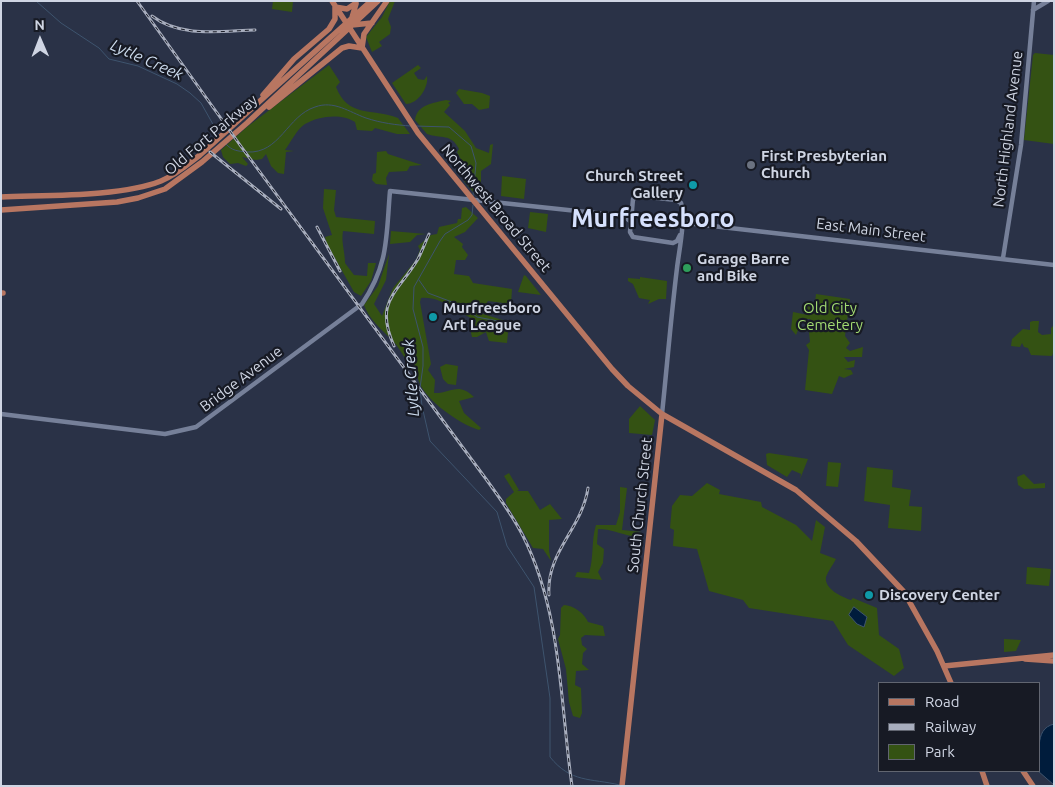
<!DOCTYPE html>
<style>
body{margin:0}
#map{position:relative;width:1055px;height:787px;overflow:hidden;background:#2a3247;font-family:Ubuntu,sans-serif}
canvas{display:block}
.frame{position:absolute;inset:0;border:2px solid #cfd5e3;pointer-events:none}
.legend{position:absolute;left:878px;top:682px;width:162px;height:90px;box-sizing:border-box;background:#171a24;border:1px solid #616570;margin:0;padding:6px 9px;list-style:none;font-size:15px;color:#cfd5e3}
.legend li{display:flex;align-items:center;gap:10px;height:25px}
.legend b{width:25px;border:1px solid #616570}
.north{position:absolute;left:15px;top:15px;width:50px;height:50px;-webkit-text-stroke:4px #171a24;paint-order:stroke;rotate:359deg;font-size:14px;font-weight:700;line-height:20px;text-align:center;color:#cfd5e3}
.north::after{content:'';display:block;margin:auto;width:18px;height:22px;background:#cfd5e3;clip-path:polygon(50% 0,100% 100%,50% 72%,0 100%)}
</style>
<div id="map">
<canvas width="1055" height="787"></canvas>
<div class="frame"></div>
<ul class="legend">
<li><b style="height:6px;background:#b87661"></b>Road</li>
<li><b style="height:6px;background:#a7adbd"></b>Railway</li>
<li><b style="height:14px;background:#345213"></b>Park</li>
</ul>
<div class="north">N</div>
</div>
<script>
const context = document.querySelector('canvas').getContext('2d');
context.lineJoin = 'round';
function fill(path, color) { context.fillStyle = color; context.fill(path, 'evenodd'); }
function strokePath(path, color, width, dash) { context.strokeStyle = color; context.lineWidth = width; context.lineCap = dash ? 'butt' : 'round'; context.setLineDash(dash || []); context.stroke(path); }
function drawText(font, color, halo, rows, align = 'center') {
  context.font = font + ' Ubuntu,sans-serif'; context.lineWidth = 4.5; context.setLineDash([]); context.textBaseline = 'middle'; context.strokeStyle = halo; context.fillStyle = color; for (const [text, x, y, turn = 0] of rows) {
    context.save(); context.translate(x, y); context.rotate((+turn || 0) * Math.PI / 180); context.textAlign = isNaN(turn) ? turn : align; if (halo) context.strokeText(text, 0, 0); context.fillText(text, 0, 0); context.restore();
  }
}
fill(new Path2D(`
 M273,1H293L292,12L272,9Z
 M390,1H395L388,19L391,27L390,34L379,42L382,46L372,52L366,37L382,17Z
 M1035,53L1054,55V144L1024,140L1033,55Z
 M329,65L340,82L336,87C348,118 372,108 398,118L410,134H397L375,128L372,131L357,130L355,122C341,113 319,116 305,124C297,129 291,142 285,150L294,151L286,152L284,174L278,173L271,166L266,154L262,159L256,160L242,157L248,164L246,166L238,163L230,164L223,157L221,150L247,127Z
 M418,65L421,68L414,73L418,79L424,80L427,76C429,87 418,104 406,104L392,83Z
 M459,89L482,93L490,96L489,108L479,110L472,104H464L456,93Z
 M446,100L451,101L448,103L450,105L444,112L465,131L476,148L489,153L490,145L493,144L491,164L481,171V194L474,193L464,181L467,171L457,152L459,149C451,133 441,139 427,134L415,120C417,104 434,103 446,100Z
 M386,151L388,154L422,165L410,166L407,171L389,172L386,178L387,185L376,184L372,180L373,174L376,173L377,152Z
 M502,176L526,179L524,199L501,196Z
 M324,189L336,190L334,210L336,217L375,221L374,234L343,231C341,243 345,251 345,263L354,275L367,276L368,263H376L371,281L361,296L354,292L327,244L325,237L332,235L323,208Z
 M466,207L478,218L465,232L454,237L463,244L462,247L468,255L465,260H456L454,274L469,276L473,283L512,289L511,304L488,301L480,313L509,322L507,343L489,341L486,332L477,337H472L469,324H475L476,320C458,314 443,296 421,298L420,302L431,364L428,370L435,380L434,393C450,394 458,381 474,397L459,401L464,413L481,428L479,430C459,424 416,395 417,372C406,363 402,351 393,341C383,331 368,318 364,305L378,286L389,254L386,280L374,304L382,316L393,288L416,260L420,250L418,246L431,235L437,234L439,227L457,223L458,219H461L462,208Z
 M530,212L548,214L546,232L528,228Z
 M391,231L426,234L417,235L410,242L390,244Z
 M524,275L526,276L541,295L518,292Z
 M640,277L667,281L666,299H659L648,304L650,300L639,298L633,284L628,281V278L640,279Z
 M816,294L850,299L845,336L850,343L846,348L850,351L863,347L862,357H844L848,362L855,360L854,367L844,369L851,370L853,374L844,378L839,376L832,394L805,390L809,350L806,345L810,342L809,332L813,325L810,319H803L796,335L791,329L793,312L808,315L810,312L805,306L806,303L814,311Z
 M1033,321H1039L1038,332L1042,335L1051,334V328L1054,325V350L1052,356L1031,355L1028,348L1024,347L1022,343L1020,347L1011,346L1012,339L1023,329L1030,330V322Z
 M446,364L458,366L456,385L448,384L443,379L440,367Z
 M640,406L655,420L652,435L629,433V419Z
 M769,453L808,459L800,479L801,474L792,470L787,477L767,465L766,454Z
 M828,462L841,463L838,487L826,486Z
 M867,467L893,470L892,487L911,490L909,506L922,507L921,531L888,528L890,505L864,501Z
 M509,473L519,490L517,491H528L540,510L550,504L562,519L549,520V551L551,561L543,549L533,548L506,503V499L514,492L504,476Z
 M1024,474L1034,484L1045,483V488L1024,489L1018,485L1017,477Z
 M707,483L720,490L719,494L761,502L762,507L796,525L812,541L816,520L825,527L820,553L836,559C833,565 828,571 826,577C824,589 842,597 851,600L853,598L877,608L879,635L899,649L904,668L894,676L848,645L833,621L749,608L743,600L709,591L697,549L673,546L674,530L670,528L672,506L680,495L692,496Z
 M620,487L627,488L622,530L642,532L633,533L632,536C620,534 611,529 598,529L597,544L604,549L603,563L598,572L602,580L575,577L577,572L589,573C594,557 591,541 596,525H616L620,512Z
 M1027,567L1051,569L1049,586L1026,584Z
 M564,605C573,605 585,614 588,622L603,626L605,636L585,635L581,638L582,645L587,649L583,653L582,664L589,670L576,671L575,685L581,688L582,713L580,718L573,716L569,702L566,669L558,639L560,635L561,608Z
 M1004,639L1021,640L1016,651L1004,652Z`), '#345213');
const water = new Path2D(`
 M854,607L867,617L864,627L857,624L849,615Z
 M1054,724V785L1038,771C1042,757 1032,729 1054,724Z`);
fill(water, '#001c3c');
strokePath(water, '#3e546e', 1);
strokePath(new Path2D(`
 M36,1L61,23L99,48L109,59L138,66L177,84L190,93L201,103L219,135
 M415,126L449,127L471,146L476,163L473,196
 M226,144C232,151 238,151 247,152C280,154 287,116 315,107C334,100 349,112 366,118C381,123 396,125 411,126
 M473,205L472,215L468,220L445,234L440,241L414,287L413,309L423,347V366L420,388L422,406L430,441L497,512L507,546L534,587L550,698V757C571,783 590,778 620,785
 M419,280L428,293L460,305L477,317L498,321L508,326`), '#3e546e', 1);
strokePath(new Path2D(`
 M1033,10L1048,1
 M682,218L686,223L1054,265
 M1003,258L1021,145L1034,1
 M1,414L165,434L196,427L362,304C389,264 386,237 390,191L624,216L631,222
 M662,414C667,366 671,317 677,268C679,251 686,218 681,203L676,200L639,196L633,199L630,232L633,237L673,243L677,241L680,235`), '#768099', 4.5);
strokePath(new Path2D(`
 M332,1L418,133L612,369L628,386L662,414L796,490L856,541L904,592L937,651L951,683
 M350,24L356,4
 M352,25L372,23
 M362,48L364,34L387,1
 M263,95L294,59L329,29L335,19V7L347,9L356,3
 M269,107L342,48L349,46L362,48
 M1,197C46,195 121,197 161,181C176,175 187,165 200,155L371,1
 M1,210L117,202L138,198L165,189L202,162L247,123L378,1
 M1,293H3
 M1025,659L1054,661
 M944,666L1054,655
 M982,771L987,786
 M1023,771L1033,786
 M622,786L662,414`), '#b87661', 5.5);
const rail = new Path2D(`
 M137,1L240,145L486,479C499,497 513,516 523,536C562,613 560,703 572,786
 M152,16C181,38 220,31 255,30
 M210,152L281,209
 M317,227L340,271
 M394,346C374,301 397,294 418,259C422,251 425,243 429,234
 M549,595C546,552 582,529 588,488`);
strokePath(rail, '#a7adbd', 3);
strokePath(rail, '#171a24', 1, [4]);
for (const [x, y, r, color] of [
 [751,165,5,"#6b7280"],
 [693,185,5,"#0f9aa8"],
 [687,268,5,"#2e9e5b"],
 [433,317,5,"#0f9aa8"],
 [869,595,5,"#0f9aa8"]
]) { const dot = new Path2D(); dot.arc(x, y, r, 0, 2 * Math.PI); context.fillStyle = color; context.fill(dot); strokePath(dot, '#171a24', 2); }
drawText('15px', '#cfd5e3', '#171a24', [
 ["North Highland Avenue",1008,129,-83],
 ["Old Fort Parkway",211,135,-40],
 ["Northwest Broad Street",496,208,50],
 ["East Main Street",871,230,7],
 ["Bridge Avenue",241,379,-37],
 ["South Church Street",640,505,-84]
]);
drawText('bold 15px', '#cfd5e3', '#171a24', [
 ["First Presbyterian",761,156],
 ["Church",761,173],
 ["Church Street",683,176,"right"],
 ["Gallery",683,193,"right"],
 ["Garage Barre",697,259],
 ["and Bike",697,276],
 ["Murfreesboro",443,308],
 ["Art League",443,325],
 ["Discovery Center",879,595]
], 'left');
drawText('15px', '#a2da71', '#171a24', [
 ["Old City",830,308],
 ["Cemetery",830,325]
]);
drawText('italic 16px', '#ccdbed', '#171a24', [
 ["Lytle Creek",147,60,24],
 ["Lytle Creek",411,378,-94]
]);
drawText('bold 25px', '#d6e1fd', '#171a24', [
 ["Murfreesboro",653,219]
]);
</script>
